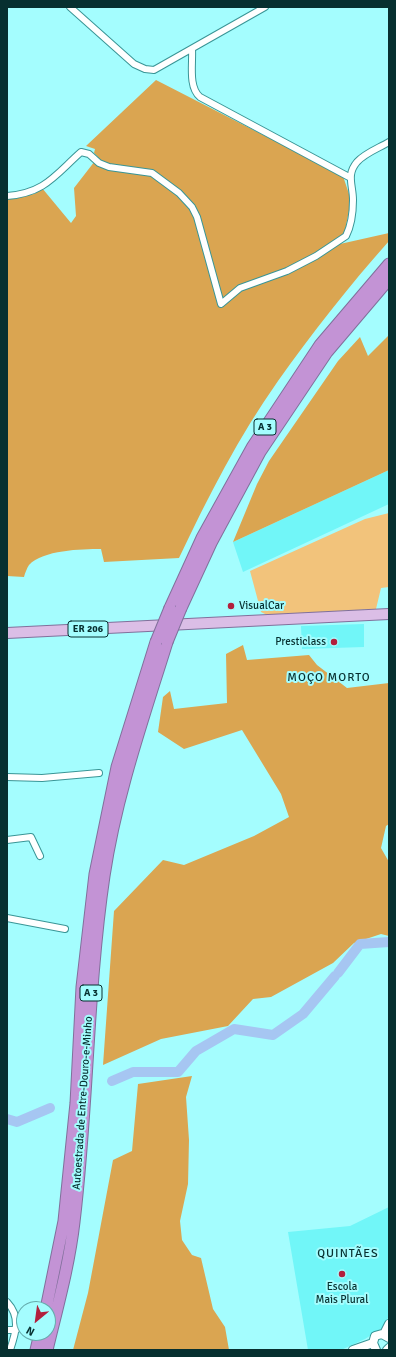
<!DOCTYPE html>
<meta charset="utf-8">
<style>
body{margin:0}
#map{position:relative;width:396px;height:1357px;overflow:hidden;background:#a4fdfe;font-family:Signika,sans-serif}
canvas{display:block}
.frame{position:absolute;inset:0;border:8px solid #073030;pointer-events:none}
.north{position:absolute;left:16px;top:1301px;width:40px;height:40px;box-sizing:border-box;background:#a4fdfe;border:1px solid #65abac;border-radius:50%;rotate:209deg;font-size:11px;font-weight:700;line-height:16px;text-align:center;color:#073030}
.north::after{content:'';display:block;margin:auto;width:14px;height:18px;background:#b2203d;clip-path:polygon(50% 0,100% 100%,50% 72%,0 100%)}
</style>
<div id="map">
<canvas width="396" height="1357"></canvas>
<div class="frame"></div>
<div class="north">N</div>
</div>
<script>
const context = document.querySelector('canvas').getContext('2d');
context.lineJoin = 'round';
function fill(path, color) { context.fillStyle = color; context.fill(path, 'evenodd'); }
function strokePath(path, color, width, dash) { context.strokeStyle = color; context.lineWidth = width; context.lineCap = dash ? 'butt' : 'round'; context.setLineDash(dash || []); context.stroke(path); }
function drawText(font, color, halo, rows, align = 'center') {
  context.font = font + ' Signika,sans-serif'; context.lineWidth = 4; context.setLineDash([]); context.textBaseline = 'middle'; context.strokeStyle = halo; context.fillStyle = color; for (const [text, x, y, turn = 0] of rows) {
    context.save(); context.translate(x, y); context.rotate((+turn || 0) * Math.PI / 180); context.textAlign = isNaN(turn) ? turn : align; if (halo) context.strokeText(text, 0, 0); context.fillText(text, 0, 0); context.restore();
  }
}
fill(new Path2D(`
 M389,470V504L243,572L233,542Z
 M364,624V647L302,649L301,626Z
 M389,1207V1315L384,1327L365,1339L341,1350H308L288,1232L350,1226Z`), '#71f6f8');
fill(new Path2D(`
 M389,513V587L381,588L376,609L267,615L261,612L250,571L365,519Z`), '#f2c37b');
fill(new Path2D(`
 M156,80L343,176L351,200L345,231L340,244L389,233V241C349,286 312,333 278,381C239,436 208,497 179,558L104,562L101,549C81,549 43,550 29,565C27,568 25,573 24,577L7,576V199L34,194L42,188L71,223L76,216L74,188L98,157L94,153L95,149L86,146Z
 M389,335V470L233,542L257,484L269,461L338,361L360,337L368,356Z
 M243,645L247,660L309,655L317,665L347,688L389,683V824L386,826L381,848L389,862V936L381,934L354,943L333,963L271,997L253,999L228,1026L161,1039L103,1065L114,911L163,860L184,865L254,836L289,817L281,794L242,730L184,749L158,732L163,697L170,691L174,709L227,703L226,654Z
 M192,1076L186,1097L189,1140L188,1184L180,1221L182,1240L192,1255L201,1258L213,1309L225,1327L229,1350H73L88,1293L113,1160L132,1151L138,1084Z`), '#daa551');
strokePath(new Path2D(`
 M338,973L360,944L389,942
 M112,1081L133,1072H178L196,1051L234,1029L273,1035L303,1014L335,976
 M7,1119L17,1122L50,1108`), '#a6c6f2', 10);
const minor = new Path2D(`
 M70,7L134,64L145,69L154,70L265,7
 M192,49C193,63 188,87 200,97L349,177
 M7,196C45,193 55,175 81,152L89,154L99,163L109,167L152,173L179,193L192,207L197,217L221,304L240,288L287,271L316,256L346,236C351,226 353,211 353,200C353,185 346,175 357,162C365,153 379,148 389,142
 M7,777L42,778L99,773
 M7,840L31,837L40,856
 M7,918L65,929
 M7,1302C21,1317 16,1332 10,1350
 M7,1330H16`);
const tertiary = new Path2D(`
 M384,1334L389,1324
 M353,1350L373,1343
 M376,1350L373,1343L375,1336L382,1334L389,1338
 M387,1350L389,1348`);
const primary = new Path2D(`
 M7,633L389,614`);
const motorway = new Path2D(`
 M170,608L202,538L253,446L320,345L389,264
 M181,608L211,543L260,452L327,352L389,279
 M46,1309L64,1221L76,1103L82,987L95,874L117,767L156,642
 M36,1350L40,1333
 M47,1350C57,1308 69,1266 74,1222C88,1107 87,991 104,876C116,796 143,719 167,642`);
strokePath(minor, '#399596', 8);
strokePath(tertiary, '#399596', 10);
strokePath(primary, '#81709b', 12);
strokePath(motorway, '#81709b', 13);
strokePath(minor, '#fff', 6);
strokePath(tertiary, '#fff', 8);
strokePath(primary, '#dbbee6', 10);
strokePath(motorway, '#c393d5', 11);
const motorwayBridge = new Path2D(`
 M156,642L170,608
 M167,642L181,608`);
strokePath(motorwayBridge, '#81709b', 13, []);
strokePath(motorwayBridge, '#c393d5', 11);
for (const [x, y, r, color] of [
 [231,606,4,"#b2203d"],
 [334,642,4,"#b2203d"],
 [342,1274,4,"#b2203d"]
]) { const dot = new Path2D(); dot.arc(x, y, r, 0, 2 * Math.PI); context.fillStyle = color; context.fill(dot); strokePath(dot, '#a4fdfe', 1.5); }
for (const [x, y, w] of [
 [265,427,22],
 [88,629,40],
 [91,993,22]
]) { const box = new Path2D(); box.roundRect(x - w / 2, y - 8, w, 16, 3); context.fillStyle = '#a4fdfe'; context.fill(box); strokePath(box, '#073030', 1); }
drawText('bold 10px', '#073030', null, [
 ["A 3",265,427],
 ["ER 206",88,629],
 ["A 3",91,993]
]);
drawText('11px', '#073030', '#a4fdfe', [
 ["VisualCar",239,606],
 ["Presticlass",326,642,"right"],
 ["Escola",342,1287,"center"],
 ["Mais Plural",342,1300,"center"]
], 'left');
drawText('11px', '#073030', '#a4fdfe', [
 ["Autoestrada de Entre-Douro-e-Minho",83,1103,-86]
]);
context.letterSpacing = '1px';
drawText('12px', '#073030', '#a4fdfe', [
 ["MOÇO MORTO",329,678],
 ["QUINTÃES",348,1254]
]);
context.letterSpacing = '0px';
</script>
